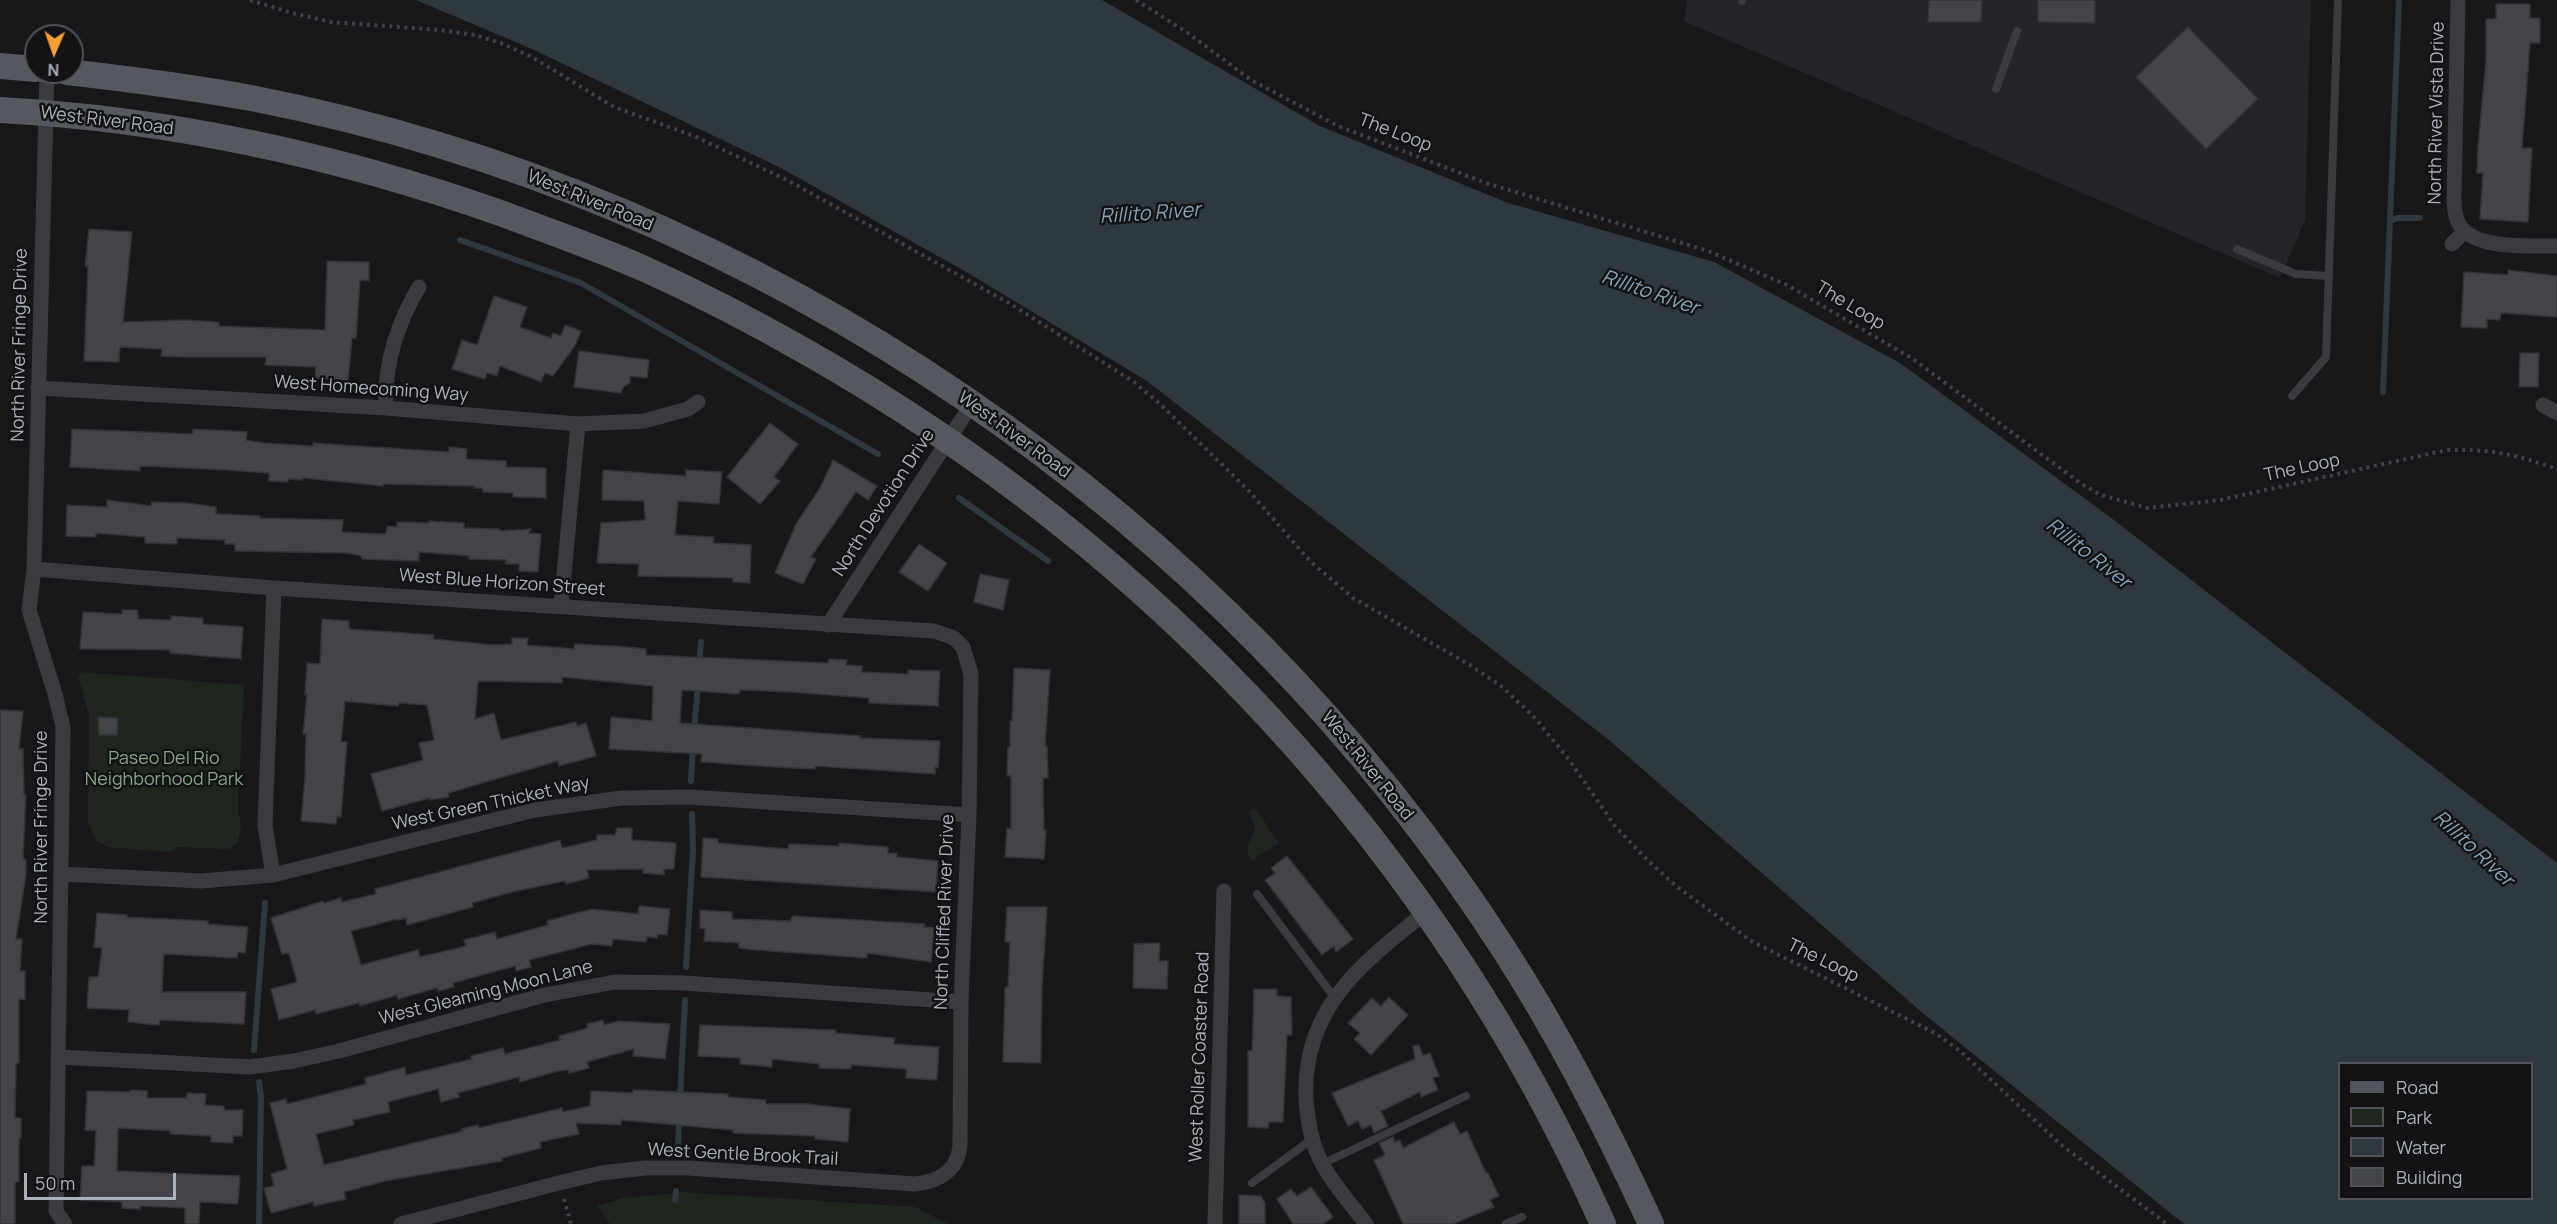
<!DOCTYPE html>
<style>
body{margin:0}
#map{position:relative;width:2557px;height:1224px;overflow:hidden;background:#18181b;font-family:Manrope,sans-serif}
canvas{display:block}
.legend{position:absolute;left:2338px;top:1062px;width:195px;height:138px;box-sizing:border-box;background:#131316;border:2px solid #4f5258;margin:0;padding:8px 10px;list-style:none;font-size:18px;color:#aab1bb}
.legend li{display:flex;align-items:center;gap:12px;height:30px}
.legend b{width:30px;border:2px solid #4f5258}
.north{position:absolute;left:24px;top:24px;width:60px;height:60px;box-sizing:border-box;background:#131316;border:2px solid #4f5258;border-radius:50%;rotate:182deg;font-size:16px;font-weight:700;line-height:24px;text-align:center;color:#aab1bb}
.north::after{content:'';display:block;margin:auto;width:21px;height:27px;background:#f9a132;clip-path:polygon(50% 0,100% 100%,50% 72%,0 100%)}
.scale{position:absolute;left:24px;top:1173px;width:152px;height:27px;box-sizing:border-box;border:3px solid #aab1bb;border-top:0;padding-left:8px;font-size:18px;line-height:21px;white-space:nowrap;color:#aab1bb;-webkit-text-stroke:4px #131316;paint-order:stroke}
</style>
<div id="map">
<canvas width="2557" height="1224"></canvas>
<ul class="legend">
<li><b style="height:8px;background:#55585f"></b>Road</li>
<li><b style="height:16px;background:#1e261e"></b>Park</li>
<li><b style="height:16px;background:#2d393f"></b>Water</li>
<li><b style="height:16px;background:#424448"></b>Building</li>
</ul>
<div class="north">N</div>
<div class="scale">50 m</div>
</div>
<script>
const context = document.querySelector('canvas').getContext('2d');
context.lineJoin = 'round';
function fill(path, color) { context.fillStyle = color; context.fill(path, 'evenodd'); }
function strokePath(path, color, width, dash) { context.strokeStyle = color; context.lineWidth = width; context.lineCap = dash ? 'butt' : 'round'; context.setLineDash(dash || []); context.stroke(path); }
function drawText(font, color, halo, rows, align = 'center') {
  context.font = font + ' Manrope,sans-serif'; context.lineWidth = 5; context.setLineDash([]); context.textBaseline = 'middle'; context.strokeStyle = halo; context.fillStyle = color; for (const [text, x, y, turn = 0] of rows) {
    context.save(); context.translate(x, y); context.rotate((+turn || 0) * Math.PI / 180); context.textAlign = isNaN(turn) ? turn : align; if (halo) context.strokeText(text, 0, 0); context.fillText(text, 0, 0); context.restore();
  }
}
fill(new Path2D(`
 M1687,0H2311L2305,220L2280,278L1684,21Z`), '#242528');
fill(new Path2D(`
 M83,672L244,685L238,808L241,829L237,844L228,849L176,847L171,852L106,847L104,844L96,841L88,822L89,716L78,676Z
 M1254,806L1279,843L1251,861L1247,849L1255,828L1249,812Z
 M684,1192L915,1207L948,1224H610L597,1206L624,1198Z`), '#1e261e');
fill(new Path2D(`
 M416,0H1102L1320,126L1508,203L1714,262L1900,363L2110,517L2557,863V1224H2184L1925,1015L1609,740L1147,381L968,273L781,168L532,49ZM2340,1064H2532V1198H2340Z`), '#2d393f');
strokePath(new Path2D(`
 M2391,220L2398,218H2420
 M460,240L581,283L878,454
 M2383,392L2399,0
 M959,498L1048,561
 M699,666L701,642
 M694,731L698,685
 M691,781L693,747
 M686,967L693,850L692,814
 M254,1050L265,903
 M680,1098L685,1000
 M678,1151L679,1118
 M675,1200L676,1191
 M259,1224L261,1097L259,1082`), '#2d393f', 6);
const building = new Path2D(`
 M1929,0H1982L1981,22H1928Z
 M2038,0H2095V23L2038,22Z
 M2496,4H2530V18H2540V43H2530L2522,148H2532L2528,222L2480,219L2483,173H2477L2478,146L2486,60V19H2496Z
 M2188,27L2258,99L2206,149L2136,77Z
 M89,229L132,232L123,322L185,320L219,322V326L325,330L327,261L369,262V281L360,280L356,338H352L348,381L315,378L316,367L265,365L266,357H183L161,356L162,349L120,347L119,362L84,361L88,266H85Z
 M2508,270L2557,276V317L2501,313L2500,320L2487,319V328L2461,327L2464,272L2508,275Z
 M494,296L527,307L520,327L551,338L553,333L561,336L565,325L581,331L576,344L553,376L545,373L541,382L500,366L497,376L487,373L485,379L452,369L462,340L477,345Z
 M579,351L649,360L647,378L630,376V383L624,386L621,393L574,387Z
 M2520,353H2539L2538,387H2519Z
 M770,423L798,444L774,477L780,481L760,504L727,477Z
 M72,429L193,434V429L232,431L247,432L246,440L263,443L313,446V443L449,452V447L467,449L466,459L506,461V467L546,468V498L513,497V493L483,492L482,488H474V486L383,484V486L303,478V480L289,479L287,482L269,481V473L227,470L140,466V471L70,467Z
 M833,460L877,486L868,500L856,492L811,557L816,559L803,584L775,573L796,524L820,488Z
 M603,470L686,476V470L722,472L719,504L678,501L675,535L714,537L713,543L751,545L750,583L733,582V578L638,576L639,564L597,563L601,523L645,520L644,501L602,500Z
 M107,500L151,506L152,502L187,503L216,507V514L260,516V518L343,520L342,532L386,534L387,526L397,527V522L429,523V521L464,523V528L500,529V531L531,529L529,533L541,534L538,572L519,571V564H505L506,560L469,559V556L419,552V561L362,559L361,556L347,553L235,551V544H225V540L177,538V544L145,543V537L96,533V537L66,536L67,505L107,507Z
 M919,544L947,563L928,591L899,572Z
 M980,574L1009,580L1003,610L974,602Z
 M122,610H138V619L171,620V616L203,618V624L243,627L241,659L170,653V650L80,649L83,612L122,614Z
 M322,619L349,621V629L434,635L433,639L493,645L512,644V638H528L527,645L574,649L575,644L616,646L646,649V655L828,663L829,659L847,660L846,665L862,666V672L908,674V670L940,671L938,706L869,703V698L790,692L740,690L739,694L682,690L680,723L861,736L860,738L940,741L938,768L935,767V774L815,766V769L774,767L701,762L702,754L609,749L611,717L652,721L653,686L562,677V683L478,681L475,719L494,713L501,740L576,722L577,726L586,723L596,756L559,766L558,761L448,793L449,797L430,800V798L382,811L371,774L423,760L419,743L434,740L427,705L399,703L398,706L352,702L351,699V702L345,701L341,742H347L341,817H337L336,824L301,821L305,776L306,734H303L307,695H305L307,663L320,664Z
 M1014,668L1050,670L1045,746H1047L1048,778H1043L1044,830H1046L1044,859L1005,857L1007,828L1011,829V776H1007L1008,747H1010V721H1012Z
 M0,710L23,711L19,749H23L24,794H26L23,859H26V874L16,939H22L20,971H25V1000L19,999V1063H16L15,1118H21V1138H19V1182H15V1224H0Z
 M98,717L118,718L117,735H99Z
 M617,828H632V840L676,843L674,869H664V875L643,873V869L587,870L589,878L566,884L565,881L512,892L472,903L473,907L407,925L406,918L397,920V919L351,931L361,965L418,950L420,957L466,946L464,940L495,932L497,939L548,925L547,921L592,909L638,914L639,906L670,909L667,935L658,934L657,938L647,937L646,942L613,939L612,946L592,944L529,960L531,967L516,971L515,966L453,983L454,987L438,991L437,988L398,999L397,995L360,1006L359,1003L316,1014L315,1010L279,1020L271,989L297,982L289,953L282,954L271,918L323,901L324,903L341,898L342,902L376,894L375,889L553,842L560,840L562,848L597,840V835H615Z
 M703,838L718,839V843L788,849L789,844L839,846V843L888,847V853H897V857L938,861L936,892L701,877Z
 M1287,856L1353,939L1336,952L1334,946L1322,955L1265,880L1275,873L1271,868Z
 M1007,907H1047L1042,988L1041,1063L1003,1062L1005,987H1008L1010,942H1005Z
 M700,910L732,912V919L790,921L793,916L925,924L924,927L934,928L931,962L867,953V958L756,950L739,948V943L704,941L705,929L700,928Z
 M97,913L127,915V917L208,921V924L248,927L245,953L238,952L237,958L164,954L162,992H246L244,1024L160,1020L159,1025L128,1022L129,1010L87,1008L89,977H98L102,948L94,947Z
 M1160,943L1159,961H1168L1167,989L1133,988L1134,944Z
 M1254,989H1277V996L1291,997L1292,1035H1287L1283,1122H1269L1268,1128L1248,1127V1051H1252Z
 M1389,997L1408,1015L1371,1055L1354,1039L1360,1033L1348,1023L1372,998L1381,1006Z
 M603,1020L604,1025L619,1021L670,1024L665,1059L633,1056L634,1049L587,1062L589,1068L569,1073V1070L558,1071L520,1082L519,1077L458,1093L459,1097L441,1102L438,1089L388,1102L390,1112L353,1120L354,1125L316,1134L324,1165L463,1131L462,1129L478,1125L479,1128L562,1108V1112L590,1106L591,1091L633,1093V1090L728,1094V1097L766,1100V1104H808L850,1109L848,1142L815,1139V1136L733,1133V1130L621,1120V1125L576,1123L579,1134L540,1142L541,1148L502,1158V1161L385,1181L344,1192L346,1199L314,1206L313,1202L271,1213L264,1188L274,1186L271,1174L287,1169L270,1103L286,1099L287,1104L366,1084L365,1078L405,1067L406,1075L472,1059L471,1056L503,1048L505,1054L560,1040L559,1036L588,1028L587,1024Z
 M700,1025L836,1030V1033L895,1038L894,1044L939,1047L937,1080L906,1078V1069L851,1065V1069L819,1068V1064L772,1059V1067L740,1064V1058L698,1056Z
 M1419,1045L1423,1056L1430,1053L1439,1076L1433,1078L1438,1090L1421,1097L1420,1092L1381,1111L1388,1126L1374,1133L1371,1125L1362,1129L1358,1121L1348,1126L1332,1093L1415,1059L1413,1046Z
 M130,1090L147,1091V1098H186L187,1093L206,1094L205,1105L224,1106V1110H243L242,1136H233V1143L211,1142V1136L170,1134V1131L118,1128L117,1171L240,1176L238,1204L200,1202L199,1224H185V1208L141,1206L140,1209L122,1208V1202L80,1200L82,1166H94L96,1131L85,1130L87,1091L130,1092Z
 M1454,1122L1460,1134L1467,1131L1486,1173H1488L1499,1196L1490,1200L1494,1207L1453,1224H1403L1374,1160L1385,1155L1379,1143L1393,1137L1395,1142L1400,1140L1403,1148Z
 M1311,1187L1333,1217L1323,1224H1293L1277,1199L1291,1189L1297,1196Z
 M1239,1195L1261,1196L1265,1203V1224H1239Z`);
fill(building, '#424448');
strokePath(building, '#323337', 1.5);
strokePath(new Path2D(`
 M250,0L292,13L331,22L440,30L475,35L501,43L532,57L614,107L694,136L789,181L1009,303L1134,382L1160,404L1248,490L1310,561L1353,598L1470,665L1501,686L1535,718L1570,761L1615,826L1643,856L1676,886L1751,941L1935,1033L1960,1051L2060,1144L2167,1224
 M1136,0L1188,33L1251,80L1338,126L1486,183L1708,251L1787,285L1913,359L2080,483L2101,495L2148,508L2220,500L2447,450C2492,449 2514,454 2557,469
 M564,1199L571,1224`), '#3f4247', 4, [3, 4.5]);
strokePath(new Path2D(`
 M1742,0V1
 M1996,89L2017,31
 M2237,249L2296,274L2329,276
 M2292,396L2326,357L2338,0
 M1257,894L1334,997
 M1322,1164L1466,1096
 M1252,1183L1311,1140
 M1506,1224L1522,1217`), '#393b40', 8);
strokePath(new Path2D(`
 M2458,0L2454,197C2454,206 2455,217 2459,224C2474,251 2531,245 2557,246
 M47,72L34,569L29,610L55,694L63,727L56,1211L65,1224
 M2452,244L2465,231
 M38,388L386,408L578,424L644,421L688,409L698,402
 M2543,405L2557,413
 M386,408C384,364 397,324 419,287
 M34,569L274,588L934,631L954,638L963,647L971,674L969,815L961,1002L960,1145C958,1171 938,1182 914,1184L689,1168H645L601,1173L559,1183L401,1224
 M561,606L578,424
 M828,625L973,402
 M62,874L201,881L273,875L535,810L622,798L689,797L969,815
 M273,875L265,825L274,588
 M59,1057L250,1067L294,1061L339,1051L545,995L615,982L684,983L961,1002
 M1215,1224L1224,891
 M1366,1224C1352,1205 1334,1186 1323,1165C1311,1144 1308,1122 1306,1099C1302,1008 1362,963 1426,912`), '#393b40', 15);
strokePath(new Path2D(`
 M0,66L36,69
 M67,72C129,79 190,87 251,98C761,197 1225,515 1505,951C1561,1038 1608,1130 1651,1224
 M0,110C171,119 342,157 503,214C551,232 600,249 647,270C700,294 752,321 803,350C1158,551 1436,851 1603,1224`), '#55585f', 26);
drawText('18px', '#aab1bb', '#131316', [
 ["North River Vista Drive",2437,113,-89],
 ["West River Road",107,121,7],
 ["The Loop",1395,133,21],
 ["West River Road",590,201,22],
 ["The Loop",1850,306,31],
 ["North River Fringe Drive",20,345,-89],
 ["West Homecoming Way",371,389,4],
 ["West River Road",1014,435,36],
 ["The Loop",2302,468,-12],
 ["North Devotion Drive",884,503,-57],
 ["West Blue Horizon Street",502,583,4],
 ["West River Road",1367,766,51],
 ["West Green Thicket Way",491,804,-12],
 ["North River Fringe Drive",42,827,-90],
 ["North Cliffed River Drive",945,912,-88],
 ["The Loop",1823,961,26],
 ["West Gleaming Moon Lane",486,993,-14],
 ["West Roller Coaster Road",1200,1057,-88],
 ["West Gentle Brook Trail",743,1155,3]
]);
drawText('18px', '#82a681', '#131316', [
 ["Paseo Del Rio",164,759],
 ["Neighborhood Park",164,780]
]);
drawText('italic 20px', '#80a3b7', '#131316', [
 ["Rillito River",1150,214,-4],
 ["Rillito River",1650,293,19],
 ["Rillito River",2088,554,38],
 ["Rillito River",2473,849,43]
]);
</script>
